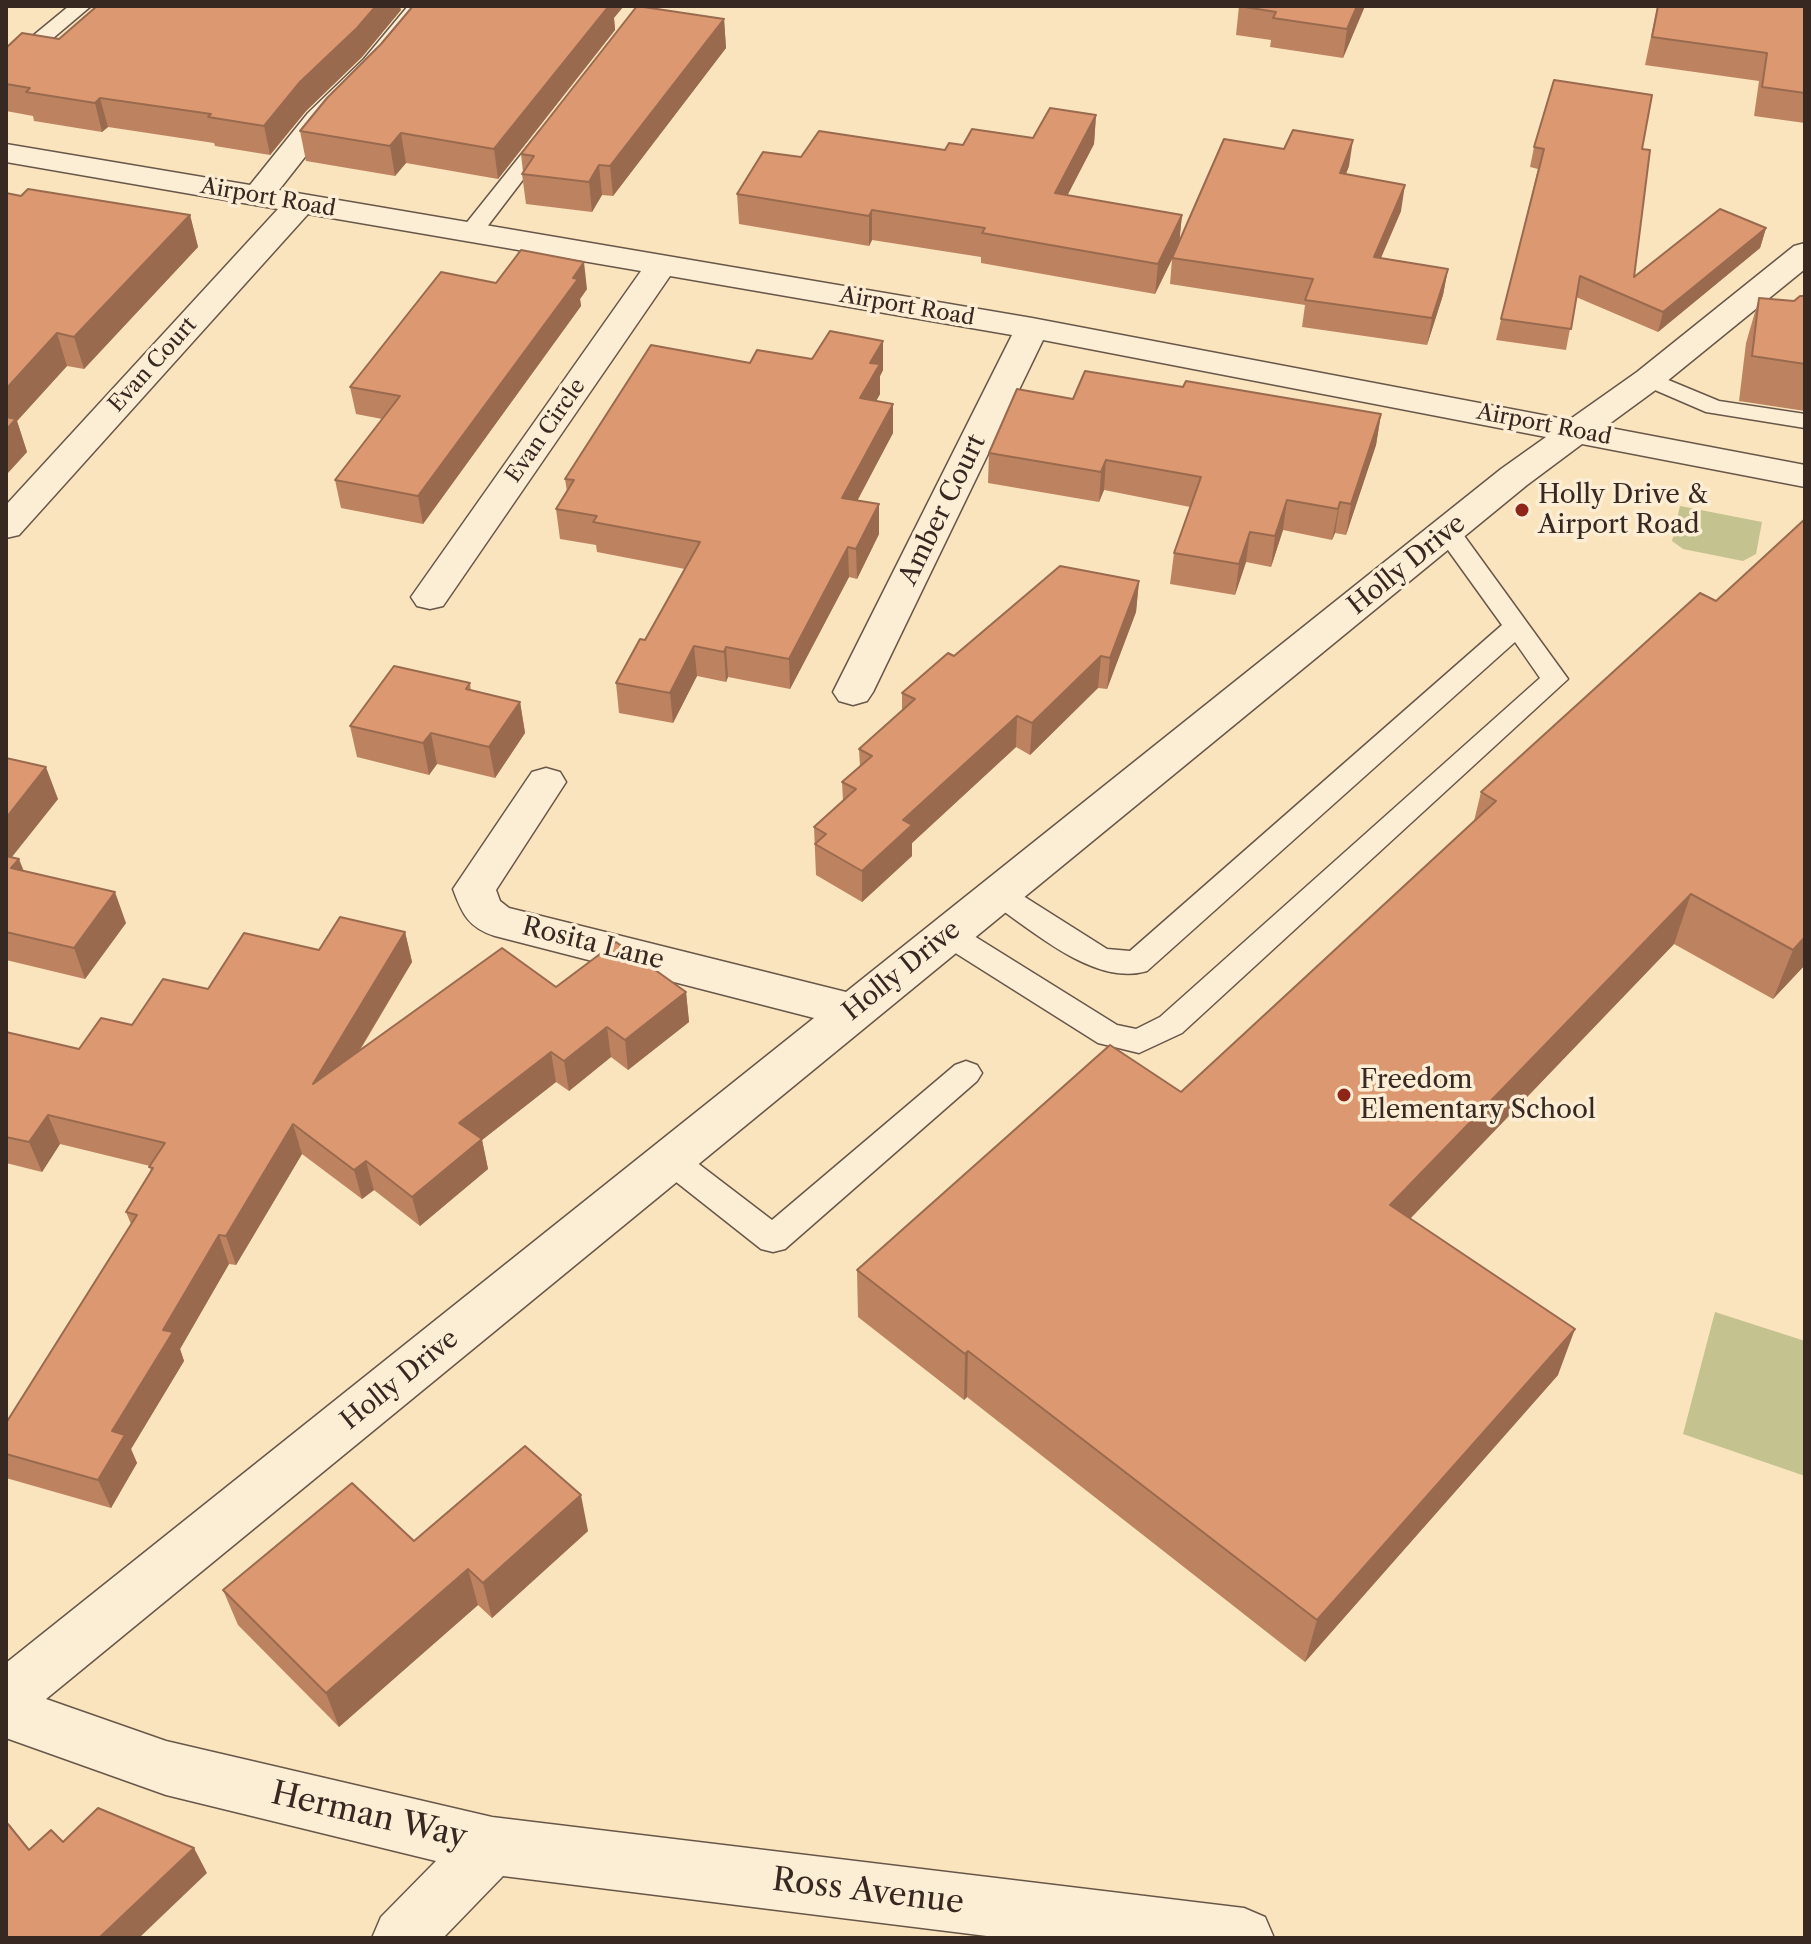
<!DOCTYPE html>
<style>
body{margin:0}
#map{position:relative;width:1811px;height:1944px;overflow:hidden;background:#fae4be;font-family:"Libre Caslon Text",serif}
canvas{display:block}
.frame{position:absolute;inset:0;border:8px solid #372822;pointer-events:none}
</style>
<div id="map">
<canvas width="1811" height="1944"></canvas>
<div class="frame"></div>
</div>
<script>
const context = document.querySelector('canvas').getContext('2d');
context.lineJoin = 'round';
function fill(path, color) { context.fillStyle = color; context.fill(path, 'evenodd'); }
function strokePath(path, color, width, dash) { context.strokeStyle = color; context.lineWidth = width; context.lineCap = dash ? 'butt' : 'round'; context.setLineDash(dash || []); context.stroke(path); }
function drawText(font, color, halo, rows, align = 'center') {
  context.font = font + ' "Libre Caslon Text",serif'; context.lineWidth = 7; context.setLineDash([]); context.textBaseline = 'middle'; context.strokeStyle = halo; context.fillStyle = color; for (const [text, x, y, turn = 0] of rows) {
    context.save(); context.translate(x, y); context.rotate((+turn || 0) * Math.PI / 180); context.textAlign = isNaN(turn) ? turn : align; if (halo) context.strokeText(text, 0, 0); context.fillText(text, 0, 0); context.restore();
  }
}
fill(new Path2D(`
 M1680,506L1762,522L1756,554L1743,561L1683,549L1672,541Z
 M1715,1312L1805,1341V1476L1683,1434Z`), '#c4c28e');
const lane = new Path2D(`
 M69,6H91L13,72L6,74V58Z
 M547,129L554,131L557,135L554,139L480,236H464L461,231L464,226L540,131Z
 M1649,372L1719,401L1805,414V428L1706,412L1641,384L1637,379L1641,374Z
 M1448,524L1457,526L1568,679L1182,1033L1139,1053L1098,1043L938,942L933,934L938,926L948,923L958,926L1117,1025L1136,1029L1160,1017L1540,678L1515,642L1147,971C1094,987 1031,929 989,901L984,894L989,887L999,883L1009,887L1107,949L1130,951L1502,625L1435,532L1439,526Z
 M966,1061L977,1065L982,1073L977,1081L785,1249L773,1252L761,1249L661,1170L656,1161L661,1152L672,1148L683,1152L772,1220L955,1065Z`);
const street = new Path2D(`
 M408,6H438L410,36L384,71L330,125L279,190L1032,318L1569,420L1637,372L1794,246L1805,243V269L1661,386L1605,427L1805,465V487L1582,444L1527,485L46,1699L166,1741L492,1817L1244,1908L1265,1917L1274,1938H1003L503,1876L443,1938H372L381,1917L436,1861L166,1795L6,1738V1663L814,1018L495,936C469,928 462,914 453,889L532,772L546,768L560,772L566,782L496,890L500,901L509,908L846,992L1501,469L1546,437L1043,340L873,692L867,701L853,705L839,701L833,692L1012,335L670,276L443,606L430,609L417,606L411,597L641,271L308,214L19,535L6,538V505L278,209L6,162V144L250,185L308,113L364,59Z`);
strokePath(lane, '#685749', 3);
strokePath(street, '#685749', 3);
fill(lane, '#fcedd5');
fill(street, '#fcedd5');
fill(new Path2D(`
 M1239,6H1365L1343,58L1270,47L1271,40L1236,35Z
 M1646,6H1805V123L1754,116L1759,81L1645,65L1657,8Z
 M401,10L362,57L306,111L270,155L215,146L214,143L108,127L102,132L34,121L33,116L6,111V48L59,39Z
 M614,18L615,30L498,179L406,163L395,176L306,161L300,131L381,44Z
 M724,19L726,48L613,196L602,195L592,212L526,204L522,174L523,172L521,154Z
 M1096,115L1094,144L1067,196L1182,215L1179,242L1349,166L1346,174L1401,211L1381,258L1448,269L1443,295L1427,345L1302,327L1305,305L1170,284L1172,259L1155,294L981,263V257L872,240L869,246L739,224L737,194L801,157L945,150L963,145L1033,138Z
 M1534,147L1642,149L1634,277L1766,228L1760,248L1658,332L1576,297L1566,350L1496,340L1538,169L1530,167Z
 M21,196L190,215L198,247L84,369L67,366L17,421L27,452L6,475Z
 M496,283L587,289L580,299L581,306L423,524L341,508L335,480L382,419L356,414L350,387Z
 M1805,296V411L1739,401L1746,343L1759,298L1794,301Z
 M812,359L883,370L880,376V394L876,401L893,433L857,500L879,534L857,579L849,577L790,689L728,677L726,682L697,676L673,723L619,713L616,683L645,640L685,569L597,552L596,545L560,539L556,509L567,492L565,479L750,363Z
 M1073,399L1381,414L1376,445L1346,535L1335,533L1332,540L1283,530L1271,567L1246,562L1235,595L1170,584L1174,553L1190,507L1104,490L1099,502L988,483L989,453Z
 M1805,519V965L1773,999L1674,944L1410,1219L1558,1375L1305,1662L967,1397L964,1400L858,1317L857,1270L1181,1092L1474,821L1481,792L1716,601Z
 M1139,581L1136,612L1107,689L1098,688L1030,755L1016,747L912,843V856L862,902L816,875L814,827L843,801L842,782L860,767L859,749L902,711V693L954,656Z
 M470,683L471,691L520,702L525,733L495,778L437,764L429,775L357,757L350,726Z
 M6,758L58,799L12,857L23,871L126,923L85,979L6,960Z
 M405,932L412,962L359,1052L556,987L686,992L689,1022L628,1070L611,1057L569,1091L556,1082L482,1140L488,1169L420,1226L374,1190L362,1199L302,1154L236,1265L229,1264L180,1349L184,1361L131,1449L137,1463L111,1508L6,1478V1454L131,1224L126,1212L151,1172L150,1166L60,1144L42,1172L6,1163V1032L79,1049L132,1025L208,989L319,950Z
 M588,1531L492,1618L478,1605L339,1727L238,1625L223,1590L414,1541Z`), '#bd8361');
fill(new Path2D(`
 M376,6H400L401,10L362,57L306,111L270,155L264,126L300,82Z
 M603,6H624L614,18L615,30L498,179L494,149Z
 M1357,6H1365L1343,58L1347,29Z
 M724,19L726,48L613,196L610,166Z
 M100,98L108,127L102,132L95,103Z
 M1096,115L1094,144L1053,223L1055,193Z
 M401,133L406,163L395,176L390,146Z
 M1353,140L1349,166L1336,199L1340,173Z
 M599,165L602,195L592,212L589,182Z
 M1405,185L1401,211L1370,283L1374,257Z
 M872,210V240L869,246V216Z
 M190,215L198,247L84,369L74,337Z
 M1182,215L1179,245L1155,294L1158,264Z
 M1766,228L1760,248L1658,332L1663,312Z
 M584,262L587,289L580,299L581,306L423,524L418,496Z
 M1448,269L1443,295L1427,345L1432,318Z
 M57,333L67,366L17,421L27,452L6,475V389Z
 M883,341V370L880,376V394L861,428L860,398L870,363Z
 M893,404V433L843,528L842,498Z
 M1381,414L1376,445L1346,535L1351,504Z
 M1106,460L1104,490L1099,502L1101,472Z
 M1287,500L1283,530L1271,567L1275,536Z
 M1340,502L1335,533L1332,540L1338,509Z
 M879,504V534L857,579L856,549Z
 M1250,532L1246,562L1235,595L1239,564Z
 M848,547L849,577L790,689L789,659Z
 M1139,581L1136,612L1107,689L1110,658Z
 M694,646L697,676L673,723L670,693Z
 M726,647L728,677L726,682L724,652Z
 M1101,656L1098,688L1030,755L1032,723Z
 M520,702L525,733L495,778L489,747Z
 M1017,716L1016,747L912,843V856L862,902V871L903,820Z
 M431,733L437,764L429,775L423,743Z
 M46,767L58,799L6,864V818Z
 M19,859L31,889L11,868Z
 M115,892L126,923L85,979L74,948Z
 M1691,894L1674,944L1378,1252L1390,1205Z
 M405,932L412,962L321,1114L313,1084Z
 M1805,937V965L1773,999L1793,950Z
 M686,992L689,1022L628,1070L625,1040Z
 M607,1027L611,1057L569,1091L564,1061Z
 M551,1052L556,1082L482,1140L488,1169L420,1226L412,1197L459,1123Z
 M48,1115L60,1144L42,1172L29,1142Z
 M293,1124L302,1154L236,1265L226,1236Z
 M366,1161L374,1190L362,1199L354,1170Z
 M219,1235L229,1264L180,1349L184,1361L131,1449L137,1463L111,1508L98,1480L112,1431L163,1330Z
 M1575,1329L1558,1375L1305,1662L1317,1620Z
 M968,1351L967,1397L964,1400L965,1354Z
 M581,1495L588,1531L492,1618L483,1583Z
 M468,1569L478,1605L339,1727L326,1693Z
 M194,1848L207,1873L139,1938H99Z`), '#9a6a4f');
const building = new Path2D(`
 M97,6H376L357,28L300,82L264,126L208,117L211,114L100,98L95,103L26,92L30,88L6,84V48L22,33L59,39Z
 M413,6H609L494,149L401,133L390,146L300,131L327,98L381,44Z
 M637,6L724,19L610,166L599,165L589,182L522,174L534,156L521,154Z
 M1239,6H1357L1347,29L1273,18L1276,12Z
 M1658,6H1805V93L1762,87L1767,53L1652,37Z
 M1554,80L1652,95L1642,149L1650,150L1634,277L1720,209L1766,228L1663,312L1580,276L1571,329L1501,319L1544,149L1534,147Z
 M1050,108L1096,115L1055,193L1182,215L1158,264L982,233L985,228L872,210L869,216L737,194L763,152L801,157L819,131L945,150L949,143L963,145L972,129L1033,138Z
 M1293,130L1353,140L1340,173L1405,185L1374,257L1448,269L1432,318L1305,300L1313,279L1172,258L1224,139L1284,149Z
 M28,189L190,215L74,337L57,333L6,389V193L21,196Z
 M521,250L584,262L573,278L578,279L418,496L335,480L400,396L350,387L441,272L496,283Z
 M1800,296H1805V364L1752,356L1759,298L1794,301Z
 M830,331L883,341L870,363L880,364L860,398L893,404L842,498L879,504L856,549L848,547L789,659L726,647L724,652L694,646L670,693L616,683L640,639L645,640L700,542L593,522L597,516L556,509L574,480L565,479L651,345L750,363L757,350L812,359Z
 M1085,371L1183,387L1186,381L1381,414L1351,504L1340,502L1338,509L1287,500L1275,536L1250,532L1239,564L1174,553L1201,477L1106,460L1101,472L989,453L1017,389L1073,399Z
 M6,417L16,419L6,430Z
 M1805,519V937L1793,950L1691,894L1390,1205L1575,1329L1317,1620L968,1351L965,1354L857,1270L1110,1045L1181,1092L1496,801L1481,792L1700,593L1716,601Z
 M1060,566L1139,581L1110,658L1101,656L1032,723L1017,716L903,820L912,825L862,871L815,844L826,834L814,827L856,789L842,782L872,756L859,749L915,699L902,693L948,653L954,656Z
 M394,666L470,683L466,689L520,702L489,747L431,733L423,743L350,726Z
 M6,758L46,767L6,818Z
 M6,856L19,859L11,868L115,892L74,948L6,932Z
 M340,917L405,932L313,1084L502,948L556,987L616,942L686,992L625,1040L607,1027L564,1061L551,1052L459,1123L482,1139L412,1197L366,1161L354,1170L293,1124L226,1236L219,1235L163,1330L173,1332L112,1431L125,1435L98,1480L6,1454V1423L137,1215L126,1212L153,1168L149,1167L165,1143L48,1115L29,1142L6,1137V1032L79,1049L101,1018L132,1025L163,979L208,989L244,933L319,950Z
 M525,1446L581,1495L483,1583L468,1569L326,1693L223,1590L352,1483L414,1541Z
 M98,1808L194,1848L99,1938H6V1826L8,1824L29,1850L51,1830L63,1842Z`);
fill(building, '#dc9871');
strokePath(building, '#9a6a4f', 2);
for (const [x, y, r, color] of [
 [1522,510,8,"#8f2418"],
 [1344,1095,8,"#8f2418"]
]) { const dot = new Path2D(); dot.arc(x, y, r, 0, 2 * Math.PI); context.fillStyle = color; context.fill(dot); strokePath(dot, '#fcedd5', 3); }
drawText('22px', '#372822', '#fcedd5', [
 ["Airport Road",268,198,10],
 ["Airport Road",907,307,10],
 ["Evan Court",153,365,-48],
 ["Airport Road",1544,425,11],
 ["Evan Circle",546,431,-55]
]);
drawText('26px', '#372822', '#fcedd5', [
 ["Holly Drive &",1538,495],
 ["Airport Road",1538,525],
 ["Freedom",1360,1080],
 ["Elementary School",1360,1110]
], 'left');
drawText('26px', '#372822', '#fcedd5', [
 ["Amber Court",943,510,-64],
 ["Holly Drive",1407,565,-39],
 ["Rosita Lane",593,944,14],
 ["Holly Drive",902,971,-39],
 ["Holly Drive",400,1380,-39]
]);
drawText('32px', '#372822', '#fcedd5', [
 ["Herman Way",369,1816,13],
 ["Ross Avenue",868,1892,7]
]);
</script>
